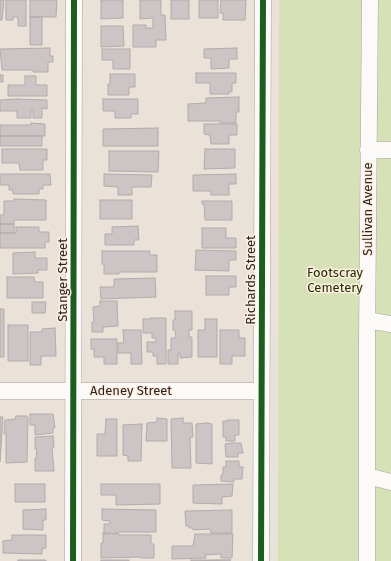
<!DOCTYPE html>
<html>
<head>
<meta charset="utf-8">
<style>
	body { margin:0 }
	canvas { display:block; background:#eae1d8 }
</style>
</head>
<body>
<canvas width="391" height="561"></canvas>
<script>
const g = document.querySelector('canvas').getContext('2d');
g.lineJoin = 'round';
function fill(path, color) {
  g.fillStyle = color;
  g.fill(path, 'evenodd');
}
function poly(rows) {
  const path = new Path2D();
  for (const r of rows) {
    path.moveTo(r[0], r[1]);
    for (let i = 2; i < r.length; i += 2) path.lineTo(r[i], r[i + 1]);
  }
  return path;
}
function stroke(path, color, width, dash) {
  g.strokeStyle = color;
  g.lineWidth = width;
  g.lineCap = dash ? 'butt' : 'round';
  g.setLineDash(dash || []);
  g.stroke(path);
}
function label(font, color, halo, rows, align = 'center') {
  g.font = font + ' "Fira Sans",sans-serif';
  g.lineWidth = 3;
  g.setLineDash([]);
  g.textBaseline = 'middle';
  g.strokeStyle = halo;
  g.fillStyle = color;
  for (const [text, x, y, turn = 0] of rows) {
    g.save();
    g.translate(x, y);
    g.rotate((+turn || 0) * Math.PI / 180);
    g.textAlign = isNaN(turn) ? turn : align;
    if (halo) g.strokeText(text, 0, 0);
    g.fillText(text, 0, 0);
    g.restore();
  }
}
fill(poly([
	[279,0,391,0,391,561,278,561]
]), '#d6e1b8');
const building = poly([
	[0,0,4,0,2,20,0,20,0,0],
	[6,0,26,0,26,26,18,26,18,17,13,17,13,20,6,20,6,0],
	[30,0,57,0,56,17,30,17,30,0],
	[101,0,123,0,123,18,101,19,101,0],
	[140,0,161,0,161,15,165,15,166,40,156,40,156,47,133,47,133,25,146,25,146,28,153,28,153,18,140,19,140,0],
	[171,0,189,0,189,19,171,19,171,0],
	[199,0,218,0,218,18,199,18,199,0],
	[221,0,246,0,245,20,223,20,223,13,220,13,221,0],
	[30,17,42,17,42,45,30,45,30,17],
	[101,26,123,26,124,46,101,47,101,26],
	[50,48,50,56,53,56,53,62,48,62,48,72,33,72,33,70,2,70,0,49,50,48],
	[237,48,237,59,229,59,229,68,211,69,211,58,204,58,204,49,237,48],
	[102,49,130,49,130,69,113,69,113,60,102,60,102,49],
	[196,73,236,73,236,83,232,83,232,92,229,91,229,94,210,94,210,83,196,83,196,73],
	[110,74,135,74,135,87,129,87,129,95,108,95,108,84,110,84,110,74],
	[0,75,3,75,3,82,0,82,0,75],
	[25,76,36,76,36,85,47,85,47,96,8,96,8,85,25,85,25,76],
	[239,97,239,112,236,112,236,123,220,123,220,121,188,121,188,104,206,103,206,98,239,97],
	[17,99,47,100,47,109,42,108,42,118,33,118,33,109,31,109,31,118,17,118,17,111,0,111,0,100,17,99],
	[103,99,138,99,138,114,131,114,131,118,115,118,115,111,103,111,103,99],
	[31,123,45,124,45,136,0,136,0,125,31,125,31,123],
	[204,124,237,124,237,135,229,135,229,144,211,144,210,135,204,134,204,124],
	[158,128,158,146,103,146,103,129,158,128],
	[0,136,42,136,42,146,0,146,0,136],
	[2,149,47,149,47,160,43,160,43,170,20,170,19,163,2,163,2,149],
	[205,149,235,149,235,168,204,169,205,149],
	[109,151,159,151,158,172,109,171,109,151],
	[0,174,50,174,51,185,43,185,43,189,39,189,39,194,13,194,13,190,9,190,9,185,0,185,0,174],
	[104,174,152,175,151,187,132,187,132,195,118,195,118,187,104,186,104,174],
	[236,174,236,184,229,184,229,195,211,195,211,191,193,191,193,175,236,174],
	[14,199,46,200,46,220,14,220,14,224,0,224,0,215,4,215,4,201,14,201,14,199],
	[100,200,132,200,132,219,100,219,100,200],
	[202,201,232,201,232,220,205,220,204,204,202,204,202,201],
	[0,224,14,224,14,233,0,233,0,224],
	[138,226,139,240,134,240,134,245,105,245,105,234,112,234,112,227,138,226],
	[16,227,39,227,39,232,49,232,49,242,45,242,45,248,0,248,0,233,16,233,16,227],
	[202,228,226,228,226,238,236,238,236,248,202,248,202,228],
	[196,250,236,251,236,260,229,260,229,271,195,270,196,250],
	[102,251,150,251,150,255,157,255,157,272,119,272,119,274,104,274,104,264,102,264,102,251],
	[35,252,35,258,47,258,47,270,38,270,38,273,13,274,13,253,35,252],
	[206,276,236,276,236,287,229,287,229,295,206,295,206,276],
	[7,277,34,277,35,282,43,282,43,298,7,298,7,277],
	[155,278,156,297,101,299,100,287,114,287,114,279,155,278],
	[100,301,117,301,118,326,103,327,103,332,92,332,92,322,94,322,93,307,100,306,100,301],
	[32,302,46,302,45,313,32,313,32,302],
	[0,309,4,309,4,357,0,357,0,309],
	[175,311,192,311,192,330,189,330,189,337,192,337,192,357,180,358,180,353,178,353,178,364,168,364,168,350,171,350,171,338,176,338,175,330,173,330,173,320,175,320,175,311],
	[151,318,166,318,166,364,157,364,157,356,153,356,153,352,147,352,147,342,156,342,156,338,152,338,152,333,143,333,143,319,151,319,151,318],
	[205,319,217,319,217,357,198,357,198,330,205,330,205,319],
	[8,325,28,325,28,361,8,361,8,325],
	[55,328,56,356,41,356,41,365,30,365,30,332,42,332,42,329,55,328],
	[123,330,141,330,142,364,131,364,131,353,118,353,118,343,124,343,123,330],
	[220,330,239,330,239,338,245,338,245,356,232,356,232,364,220,364,220,330],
	[91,339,117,339,117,364,104,364,104,357,94,357,94,349,91,349,91,339],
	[30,414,53,414,55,428,53,428,53,433,35,435,35,425,30,425,30,414],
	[16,416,27,416,28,418,27,462,6,463,6,433,4,434,5,420,15,419,16,416],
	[0,417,3,417,0,462,0,417],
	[157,418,167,419,167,441,146,441,147,423,157,422,157,418],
	[183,418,183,423,192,423,193,437,190,438,191,468,172,468,171,419,183,418],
	[106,419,117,419,117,456,97,456,97,434,105,434,106,419],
	[228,420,239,420,239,435,235,435,235,441,226,441,226,437,223,437,223,421,228,421,228,420],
	[207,423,212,424,212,464,196,463,196,424,207,423],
	[142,424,141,461,128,461,128,456,123,455,123,425,142,424],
	[53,436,54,447,52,448,54,471,35,471,35,458,36,459,37,449,35,449,35,437,53,436],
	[232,443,241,443,243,453,238,453,238,457,226,457,225,444,232,443],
	[226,461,239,461,239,467,243,467,242,479,234,479,234,482,221,481,221,475,223,475,223,467,226,467,226,461],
	[15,484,45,484,45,502,15,502,15,484],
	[101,484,160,484,160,504,116,505,116,495,101,495,101,484],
	[233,484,232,496,222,497,222,504,193,503,193,485,233,484],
	[46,509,46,520,43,520,43,530,23,529,23,510,46,509],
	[102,509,156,510,156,532,118,532,118,533,104,534,104,524,110,524,110,521,102,520,102,509],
	[232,510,232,533,211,533,210,529,193,530,193,528,189,528,189,526,186,526,185,511,232,510],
	[103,533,119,534,119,535,151,535,151,544,154,544,154,558,141,558,141,557,101,558,101,543,103,543,103,533],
	[195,534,233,534,232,558,221,558,221,554,219,554,205,555,206,558,172,559,172,546,193,546,195,534],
	[12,535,46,535,46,548,42,549,42,554,3,553,3,541,12,540,12,535],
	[18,560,46,560,46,561,18,561,18,560],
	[101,560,129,560,129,561,101,561,101,560],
	[191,560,231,560,191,561,191,560]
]);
fill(building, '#ccc5c5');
stroke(building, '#b1abaa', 1);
const minor = poly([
	[368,150,391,150],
	[367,320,391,324],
	[0,391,261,391],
	[367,476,391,482],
	[73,561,74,0],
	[261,561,263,0],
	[367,561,367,340,370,0]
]);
stroke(minor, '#aaa39c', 17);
stroke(minor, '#fcfaf9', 16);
stroke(poly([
	[73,561,74,0],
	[261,561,263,0]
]), '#1b5e20', 6);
label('13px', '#29231d', '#fdeee1', [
	["Sullivan Avenue",368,209,-90],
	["Stanger Street",63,280,-90],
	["Richards Street",251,280,-90],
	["Adeney Street",131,391]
]);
label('13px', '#203000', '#fdeee1', [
	["Footscray",335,273],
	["Cemetery",335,288]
]);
</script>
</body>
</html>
